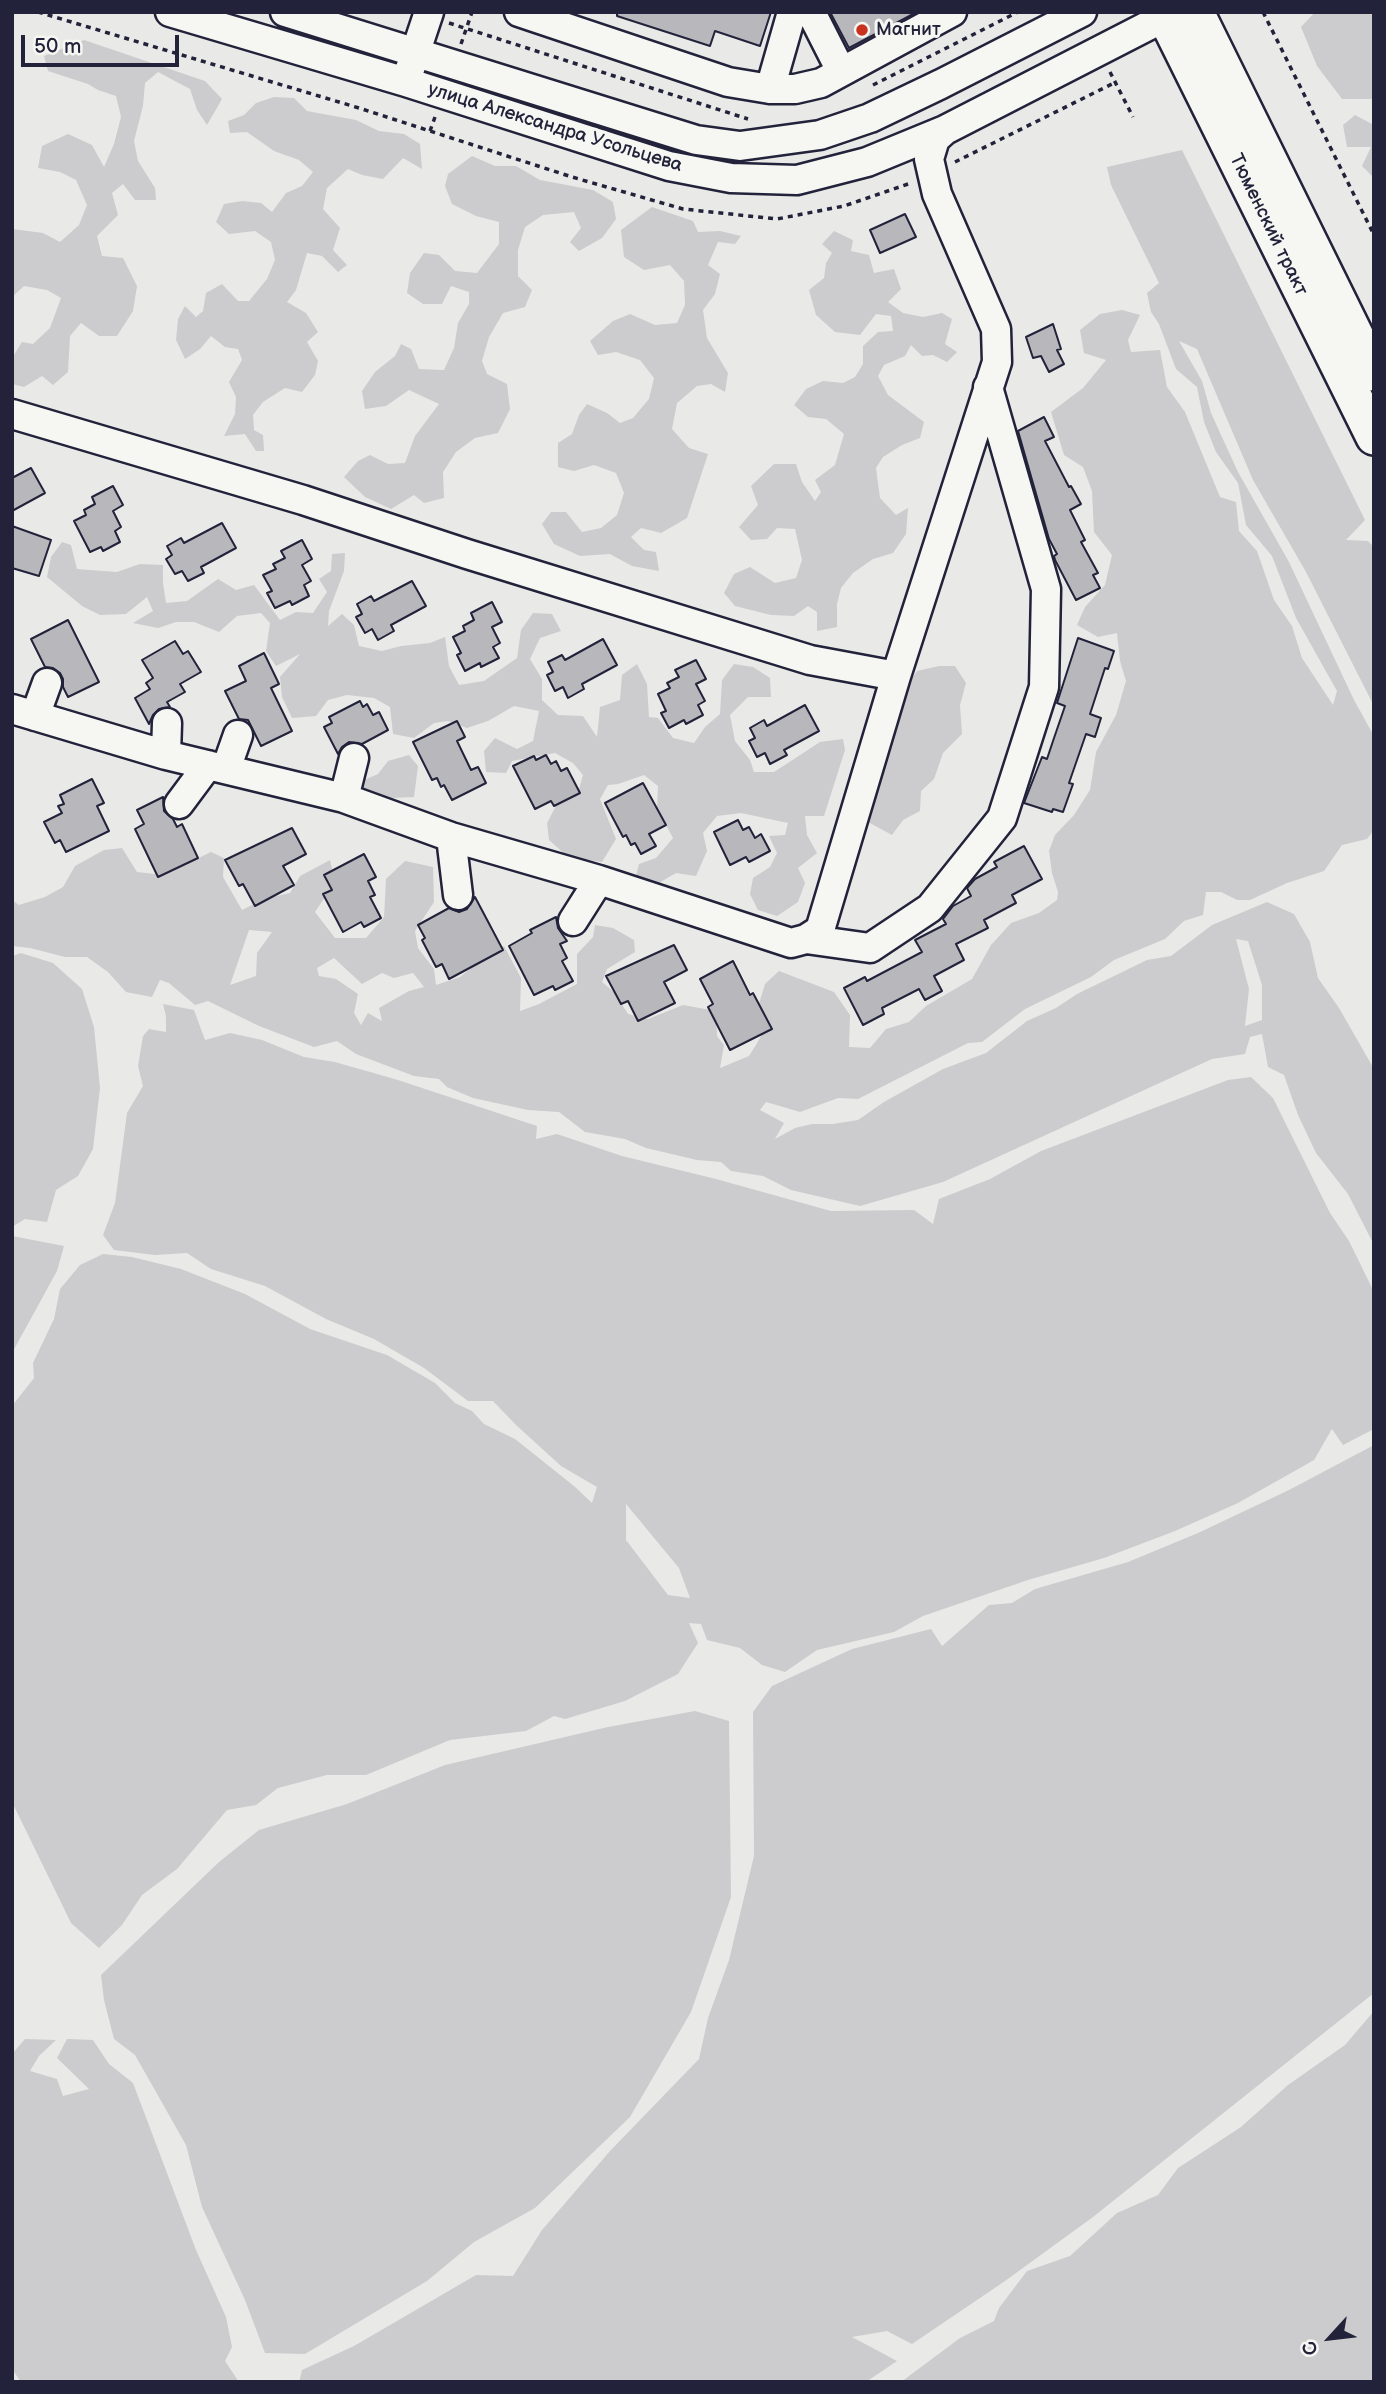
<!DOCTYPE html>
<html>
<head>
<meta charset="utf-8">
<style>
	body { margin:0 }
	#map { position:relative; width:1386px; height:2394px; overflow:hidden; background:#e9e9e7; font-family:"Balsamiq Sans",sans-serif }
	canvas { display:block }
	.frame { position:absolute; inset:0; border:14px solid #22223b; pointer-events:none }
	.north { position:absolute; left:1295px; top:2303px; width:70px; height:70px; -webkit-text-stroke:5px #f6f6f2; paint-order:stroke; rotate:243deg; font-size:19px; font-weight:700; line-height:28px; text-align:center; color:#22223b }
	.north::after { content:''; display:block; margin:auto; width:24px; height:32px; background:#22223b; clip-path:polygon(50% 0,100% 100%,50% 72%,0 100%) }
	.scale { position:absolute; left:21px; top:35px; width:158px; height:32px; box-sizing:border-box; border:4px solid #22223b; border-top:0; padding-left:9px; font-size:21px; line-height:24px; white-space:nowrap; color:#22223b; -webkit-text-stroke:5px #f6f6f2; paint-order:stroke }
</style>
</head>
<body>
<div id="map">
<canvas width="1386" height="2394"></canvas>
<div class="frame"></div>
<div class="north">С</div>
<div class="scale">50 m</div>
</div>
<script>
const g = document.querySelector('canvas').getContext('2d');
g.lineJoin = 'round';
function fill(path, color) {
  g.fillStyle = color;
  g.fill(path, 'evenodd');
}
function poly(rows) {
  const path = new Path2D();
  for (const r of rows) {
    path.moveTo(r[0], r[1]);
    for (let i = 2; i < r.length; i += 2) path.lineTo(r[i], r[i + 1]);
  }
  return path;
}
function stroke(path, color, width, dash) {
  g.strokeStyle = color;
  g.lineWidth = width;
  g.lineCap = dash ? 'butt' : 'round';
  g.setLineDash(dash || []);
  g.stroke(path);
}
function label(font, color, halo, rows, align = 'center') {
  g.font = font + ' "Balsamiq Sans",sans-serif';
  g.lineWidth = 6;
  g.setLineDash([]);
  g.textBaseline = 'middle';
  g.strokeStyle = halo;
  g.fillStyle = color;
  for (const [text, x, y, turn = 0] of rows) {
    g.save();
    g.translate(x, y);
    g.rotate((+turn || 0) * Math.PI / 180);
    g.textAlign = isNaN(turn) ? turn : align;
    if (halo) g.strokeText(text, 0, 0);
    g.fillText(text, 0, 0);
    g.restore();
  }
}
fill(poly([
	[1315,12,1374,12,1374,99,1342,99,1317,66,1301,27],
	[84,40,205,81,222,99,207,125,197,110,190,89,158,72,145,83,143,106,134,141,138,161,155,188,156,200,135,200,123,184,112,193,118,215,97,236,102,256,123,258,137,286,133,311,117,336,99,336,81,323,70,336,68,372,53,385,42,376,24,387,12,384,12,358,22,342,33,344,50,328,61,298,47,290,24,286,12,297,12,229,43,233,60,242,79,225,87,205,76,180,60,172,38,168,42,146,68,134,92,145,104,167,114,144,121,117,116,96,98,90,88,84,48,71,44,56],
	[274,97,294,98,307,111,356,120,379,131,404,134,420,144,422,169,403,158,383,179,362,175,348,169,327,188,323,209,340,228,333,250,347,265,338,272,322,256,307,253,296,290,287,302,306,313,318,332,307,342,318,361,315,375,302,392,285,388,263,402,253,415,254,430,263,435,264,451,256,451,245,434,224,436,235,414,236,397,229,382,242,360,238,349,225,347,211,336,200,349,185,359,176,340,178,319,185,306,196,317,203,311,206,293,222,284,238,301,249,301,267,279,275,260,271,242,255,231,229,234,216,222,224,204,242,201,261,203,272,212,286,193,302,186,313,172,299,160,274,151,247,132,230,133,228,121,244,115,256,103],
	[1355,115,1374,125,1374,178,1362,166,1371,147,1347,147,1343,125],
	[1182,150,1365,520,1346,540,1368,541,1374,547,1374,706,1306,572,1253,480,1197,349,1179,341,1202,381,1211,413,1238,472,1289,562,1354,700,1374,736,1374,830,1367,839,1342,845,1324,871,1287,883,1250,900,1237,900,1221,892,1206,892,1203,915,1184,921,1165,939,1114,960,1091,977,1025,1009,982,1042,968,1043,858,1099,838,1098,800,1112,766,1102,760,1110,784,1123,775,1139,795,1128,812,1124,833,1124,858,1120,884,1102,943,1069,986,1053,1027,1021,1056,1008,1077,994,1147,960,1171,956,1212,925,1267,902,1294,914,1310,942,1318,978,1339,1008,1374,1069,1374,1245,1348,1194,1316,1153,1298,1115,1284,1075,1268,1067,1262,1034,1250,1037,1245,1054,1212,1059,943,1182,860,1206,791,1190,763,1176,731,1171,721,1162,697,1160,646,1148,625,1139,585,1132,559,1112,528,1110,473,1098,447,1087,439,1079,414,1076,356,1054,337,1041,314,1047,259,1026,208,1001,195,1005,169,983,160,980,152,997,126,992,108,972,87,957,65,957,30,948,12,946,12,900,19,905,45,897,63,887,75,866,104,850,122,848,137,872,164,875,211,852,224,858,223,877,242,910,264,899,290,893,300,876,330,860,335,882,315,912,335,938,366,938,384,917,386,879,405,861,433,867,434,902,415,931,418,948,434,969,436,985,460,977,484,958,504,946,521,978,520,1011,539,1004,577,984,577,954,593,937,595,925,613,928,634,940,635,952,607,969,602,982,614,992,628,1014,648,1019,683,1005,716,1011,717,1036,724,1045,720,1068,749,1056,756,1045,769,1022,758,1007,765,984,779,971,834,992,850,1015,849,1047,870,1048,886,1029,909,1022,926,1006,972,979,991,945,1011,923,1039,913,1057,900,1058,892,1052,873,1049,851,1055,835,1074,815,1090,790,1096,752,1116,715,1126,681,1120,661,1117,633,1098,637,1077,625,1085,607,1105,585,1112,555,1094,532,1092,491,1083,467,1064,455,1051,412,1083,388,1106,360,1084,353,1080,330,1100,314,1122,310,1140,315,1128,340,1131,352,1160,350,1167,387,1185,412,1220,497,1236,502,1239,531,1257,551,1274,600,1292,626,1302,658,1333,705,1337,691,1296,618,1272,556,1246,525,1238,483,1216,452,1204,422,1197,387,1176,369,1159,324,1151,312,1147,293,1159,283,1111,185,1107,167],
	[249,930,272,932,257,953,256,976,230,985],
	[1236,939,1248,941,1262,985,1262,1020,1245,1026,1249,989],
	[334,958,362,984,382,973,394,978,413,973,424,987,409,991,379,1008,382,1021,368,1013,361,1025,354,1013,358,994,336,979,319,976,317,968],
	[472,156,495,166,516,166,540,180,593,190,613,202,616,219,602,238,579,251,570,242,581,228,574,212,543,215,525,227,518,250,518,276,532,290,525,307,503,313,489,337,482,361,487,374,507,384,510,409,498,433,475,438,456,452,443,472,444,498,424,503,414,495,391,509,365,497,344,477,358,461,370,455,388,464,405,463,415,436,439,404,409,390,386,406,365,409,362,391,375,372,395,356,401,344,411,349,419,369,444,370,454,348,458,323,469,304,469,292,451,286,442,304,423,304,407,293,410,273,424,253,439,255,455,271,477,273,499,244,499,222,476,216,452,204,445,186,448,174],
	[652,207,693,221,698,232,720,231,741,236,735,244,718,242,708,265,720,274,715,294,703,310,707,338,728,373,725,392,711,384,697,386,677,403,672,429,689,448,708,454,687,518,661,533,641,528,631,537,644,550,656,552,659,571,632,566,610,554,580,556,554,544,542,524,551,512,566,512,582,532,601,528,617,515,624,493,616,473,594,465,574,471,558,467,558,443,572,434,579,415,587,404,607,413,620,423,633,418,649,399,654,378,640,360,616,352,598,355,590,341,613,321,630,314,655,325,677,323,685,305,684,281,670,265,644,270,624,257,621,230],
	[834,231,853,240,851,251,869,255,874,273,894,269,901,289,888,302,903,313,923,317,942,313,952,319,945,344,957,352,947,362,933,355,922,356,911,345,905,356,884,365,878,376,888,395,924,422,920,438,902,445,883,457,876,468,880,498,896,515,908,508,906,534,893,553,873,559,853,573,841,588,837,604,837,627,817,631,817,612,808,606,794,616,771,615,735,606,724,593,734,574,750,567,775,583,796,578,802,560,795,529,777,528,767,539,751,540,739,527,758,505,751,486,774,464,796,464,802,482,815,501,821,492,815,480,835,465,844,434,826,419,808,417,794,405,806,389,823,381,843,383,855,377,863,364,863,346,878,332,893,331,891,316,876,314,860,335,835,332,816,315,809,290,824,278,826,263,832,253,822,244],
	[62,542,71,545,77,569,117,572,140,564,163,565,163,583,166,603,187,601,218,579,236,590,254,585,280,620,296,612,313,613,327,592,319,579,331,571,332,554,345,553,344,571,329,611,328,626,342,614,354,625,359,646,382,651,401,646,430,643,445,637,449,666,459,685,484,681,517,658,521,630,533,613,552,614,561,631,540,638,530,659,542,679,542,700,558,715,583,716,597,737,600,707,620,700,622,675,637,664,647,684,649,717,658,718,673,738,694,743,705,727,720,714,722,680,734,664,753,667,770,678,771,697,748,697,730,715,735,741,750,760,754,772,774,772,820,742,843,739,845,750,824,816,805,816,807,835,817,853,798,868,805,883,798,902,777,916,758,910,750,894,753,878,770,867,777,853,769,836,785,835,788,823,741,813,717,816,703,833,707,851,696,876,676,873,652,887,635,880,639,864,656,858,673,838,657,808,658,786,644,775,618,784,608,785,600,799,616,839,602,862,568,857,549,840,547,823,556,806,578,793,583,775,573,763,555,753,512,761,506,773,486,772,484,751,495,738,517,749,533,741,539,711,514,706,488,721,467,728,448,721,434,723,414,738,393,734,390,707,374,698,347,695,328,700,316,716,292,718,282,697,280,677,300,654,276,666,266,651,270,623,261,613,237,616,219,632,194,622,176,622,158,628,133,623,153,611,147,597,126,614,100,615,82,606,47,577,51,557],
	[939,666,955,666,966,683,960,705,962,734,943,753,934,779,921,791,920,811,903,820,892,835,868,822,869,797,904,691,917,671],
	[409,755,418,766,414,797,392,798,361,790,364,780,378,774,388,761],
	[21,953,53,963,82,989,94,1027,100,1088,93,1149,78,1176,56,1190,47,1222,25,1219,12,1227,12,956],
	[163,1004,194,1010,205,1040,230,1033,262,1040,304,1057,335,1062,398,1080,537,1126,536,1139,557,1134,622,1156,716,1179,831,1211,914,1210,933,1224,939,1199,990,1179,1041,1151,1228,1080,1251,1077,1273,1098,1330,1213,1349,1241,1374,1292,1374,1429,1343,1445,1332,1429,1314,1460,1238,1503,1175,1531,1104,1558,1028,1580,923,1616,894,1632,817,1650,785,1672,762,1665,740,1648,707,1640,701,1624,689,1623,698,1643,678,1674,625,1701,565,1719,554,1716,526,1731,450,1740,366,1775,327,1775,278,1788,256,1805,227,1810,177,1869,142,1895,122,1925,99,1948,71,1923,12,1802,12,1406,34,1378,33,1363,54,1319,60,1289,80,1265,103,1254,132,1257,181,1269,245,1294,310,1329,387,1355,435,1383,455,1403,472,1411,484,1424,515,1439,574,1486,592,1503,597,1487,561,1466,516,1425,493,1401,468,1401,424,1368,374,1339,326,1319,265,1286,211,1269,187,1253,155,1255,114,1250,103,1235,115,1203,127,1113,143,1086,138,1066,143,1036,149,1029,166,1032,166,1016],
	[626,1504,679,1568,690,1598,668,1595,626,1540],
	[12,1236,64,1246,57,1271,12,1353],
	[1374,1445,1374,1993,1093,2217,1005,2281,912,2344,887,2331,852,2337,897,2361,866,2382,299,2382,302,2370,354,2346,476,2275,513,2276,542,2230,610,2151,699,2059,708,2018,729,1960,754,1856,753,1712,772,1686,852,1649,931,1629,942,1646,989,1605,1012,1603,1035,1589,1128,1562,1198,1533,1289,1490],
	[695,1711,729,1721,731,1897,691,2012,630,2117,535,2208,474,2242,427,2281,305,2354,265,2353,245,2300,202,2207,186,2145,135,2055,114,2039,104,2000,101,1975,219,1862,259,1830,347,1804,445,1765,608,1727],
	[1374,2011,1374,2382,901,2382,960,2338,994,2321,999,2308,1027,2271,1070,2256,1117,2213,1158,2195,1178,2168,1241,2127,1288,2085,1345,2045],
	[25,2039,56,2040,39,2056,30,2071,57,2079,63,2096,89,2089,57,2058,67,2039,93,2040,109,2064,133,2083,196,2250,226,2317,232,2347,225,2361,239,2382,21,2382,12,2369,12,2054]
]), '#ccccce');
const building = poly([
	[617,12,771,12,760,46,715,31,710,46,617,16,617,12],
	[830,12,917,12,849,48,830,12],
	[905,214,916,237,880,253,870,230,905,214],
	[1053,324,1061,349,1057,350,1064,364,1049,372,1041,356,1033,358,1026,337,1053,324],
	[1044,417,1054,437,1045,441,1069,487,1071,486,1081,504,1070,510,1085,540,1081,542,1098,573,1093,575,1100,588,1076,600,1055,560,1054,556,1057,554,1049,539,1018,431,1044,417],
	[31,468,45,493,12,511,12,478,31,468],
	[113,486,123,505,113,511,121,527,115,531,120,542,103,551,101,547,90,552,74,521,86,515,84,510,95,504,92,497,113,486],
	[222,523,236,548,201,567,204,573,188,581,182,571,175,574,166,559,172,555,167,546,181,538,184,543,222,523],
	[12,526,51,540,39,576,12,568,12,526],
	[302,540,312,559,302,565,311,581,304,585,309,596,292,605,290,601,275,608,267,593,272,591,263,575,276,569,273,564,285,558,281,551,302,540],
	[412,581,426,606,391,625,394,631,378,640,372,629,365,633,356,617,362,614,357,604,371,596,374,601,412,581],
	[492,602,502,622,492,627,500,643,493,647,499,658,481,667,480,663,465,671,457,655,461,653,453,637,465,631,463,626,474,620,471,613,492,602],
	[68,620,99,682,68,697,63,687,63,679,60,673,53,668,45,667,31,639,68,620],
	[1078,638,1114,651,1108,669,1105,668,1090,714,1101,718,1095,737,1086,734,1069,783,1073,784,1063,812,1053,809,1052,812,1024,803,1042,757,1047,759,1053,741,1065,706,1057,703,1078,638],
	[603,639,617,665,582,684,584,689,568,698,563,687,555,691,547,675,553,672,548,662,562,655,565,660,603,639],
	[175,641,183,654,188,651,201,672,180,684,185,692,167,702,170,707,159,709,153,715,149,724,135,698,150,689,146,683,153,678,142,660,175,641],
	[264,653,279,684,271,688,292,731,261,746,248,720,239,719,225,691,246,681,239,666,264,653],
	[696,660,706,679,696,684,705,701,698,705,703,715,686,724,684,720,669,728,661,713,666,711,658,694,670,688,667,683,679,677,675,670,696,660],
	[360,701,363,707,367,704,373,715,379,712,388,730,362,744,349,742,342,747,338,754,324,727,332,723,329,717,360,701],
	[805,705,819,731,784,750,787,755,770,764,765,753,757,757,749,741,755,738,750,728,764,720,767,726,805,705],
	[457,721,465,737,457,741,471,770,478,767,486,783,452,800,444,785,441,787,437,778,432,780,413,742,457,721],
	[546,755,551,764,556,761,561,771,567,768,580,793,554,806,551,801,535,809,513,766,534,756,536,760,546,755],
	[92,779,104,803,97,806,109,831,66,852,60,840,55,843,44,822,62,813,58,806,64,804,60,795,92,779],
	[643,783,666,825,649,834,656,846,641,854,635,843,631,845,626,835,623,837,605,803,643,783],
	[163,797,164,811,173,819,177,827,182,824,198,858,158,877,135,829,144,824,137,810,163,797],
	[738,820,743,830,749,827,755,838,761,834,770,851,749,862,746,857,730,865,714,832,738,820],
	[292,828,306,854,283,866,294,885,255,906,243,884,239,886,225,860,292,828],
	[1024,846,1042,879,1012,895,1016,903,984,920,988,928,956,944,964,960,934,976,942,991,925,1000,919,989,882,1008,884,1014,863,1025,844,988,865,977,867,981,922,952,915,940,946,924,943,919,953,906,971,896,967,888,975,879,997,867,994,862,1024,846],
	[364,854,376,877,368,881,375,895,370,897,381,918,364,927,361,922,343,932,323,894,332,890,324,875,364,854],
	[475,897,503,950,449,979,442,964,436,967,422,940,425,938,418,925,449,908,459,912,467,909,475,897],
	[556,917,558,928,567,941,560,944,567,958,562,961,573,981,555,990,553,986,534,995,509,946,532,933,530,930,556,917],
	[674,945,687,970,664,982,675,1003,638,1021,628,1001,621,1004,606,976,674,945],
	[733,961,750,995,753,993,772,1029,730,1050,708,1007,713,1004,700,979,733,961]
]);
fill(building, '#b8b8bc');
stroke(building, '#22223b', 2);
const minor = poly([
	[170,12,406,82,669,166,731,178,797,180,867,162,945,130,1165,17],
	[285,12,696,140,740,146,820,135,870,118,941,84,1082,12],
	[519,12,728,82,770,89,795,89,821,83,952,12],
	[811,12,841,71],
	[410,69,429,12],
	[770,89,792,12],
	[12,414,303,500,467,554,810,660,896,676],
	[12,709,166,755,344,798,451,837,599,880,791,943,806,939,820,930,896,676,997,362,996,329,937,194,929,159,935,139,945,130],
	[35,716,47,683],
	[166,755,167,723],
	[226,769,238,735],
	[344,798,354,758],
	[179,804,208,765],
	[451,837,458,895],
	[573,921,599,880],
	[806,939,870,948,930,908,1002,818,1044,687,1046,589,988,387]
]);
const major = poly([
	[1163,12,1374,437],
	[1196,12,1374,373]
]);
stroke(minor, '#22223b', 33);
stroke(major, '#22223b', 40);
stroke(poly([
	[38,12,359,108,572,177,683,209,777,219,844,206,911,183],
	[1263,12,1374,235],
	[449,23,748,119],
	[461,44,472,12],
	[1110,72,1133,117],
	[873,85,1018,12],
	[430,131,435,117],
	[955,162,1116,82]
]), '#22223b', 3.5, [5, 5]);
stroke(minor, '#f6f6f2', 28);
stroke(major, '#f6f6f2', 35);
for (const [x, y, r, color] of [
	[862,30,7,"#c8321e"]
]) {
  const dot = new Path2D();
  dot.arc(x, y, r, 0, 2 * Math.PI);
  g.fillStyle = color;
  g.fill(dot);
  stroke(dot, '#f6f6f2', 2.5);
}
label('19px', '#22223b', '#f6f6f2', [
	["Магнит",876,30]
], 'left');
label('19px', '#22223b', '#f6f6f2', [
	["улица Александра Усольцева",555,128,17],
	["Тюменский тракт",1268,225,64]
]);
</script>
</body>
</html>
